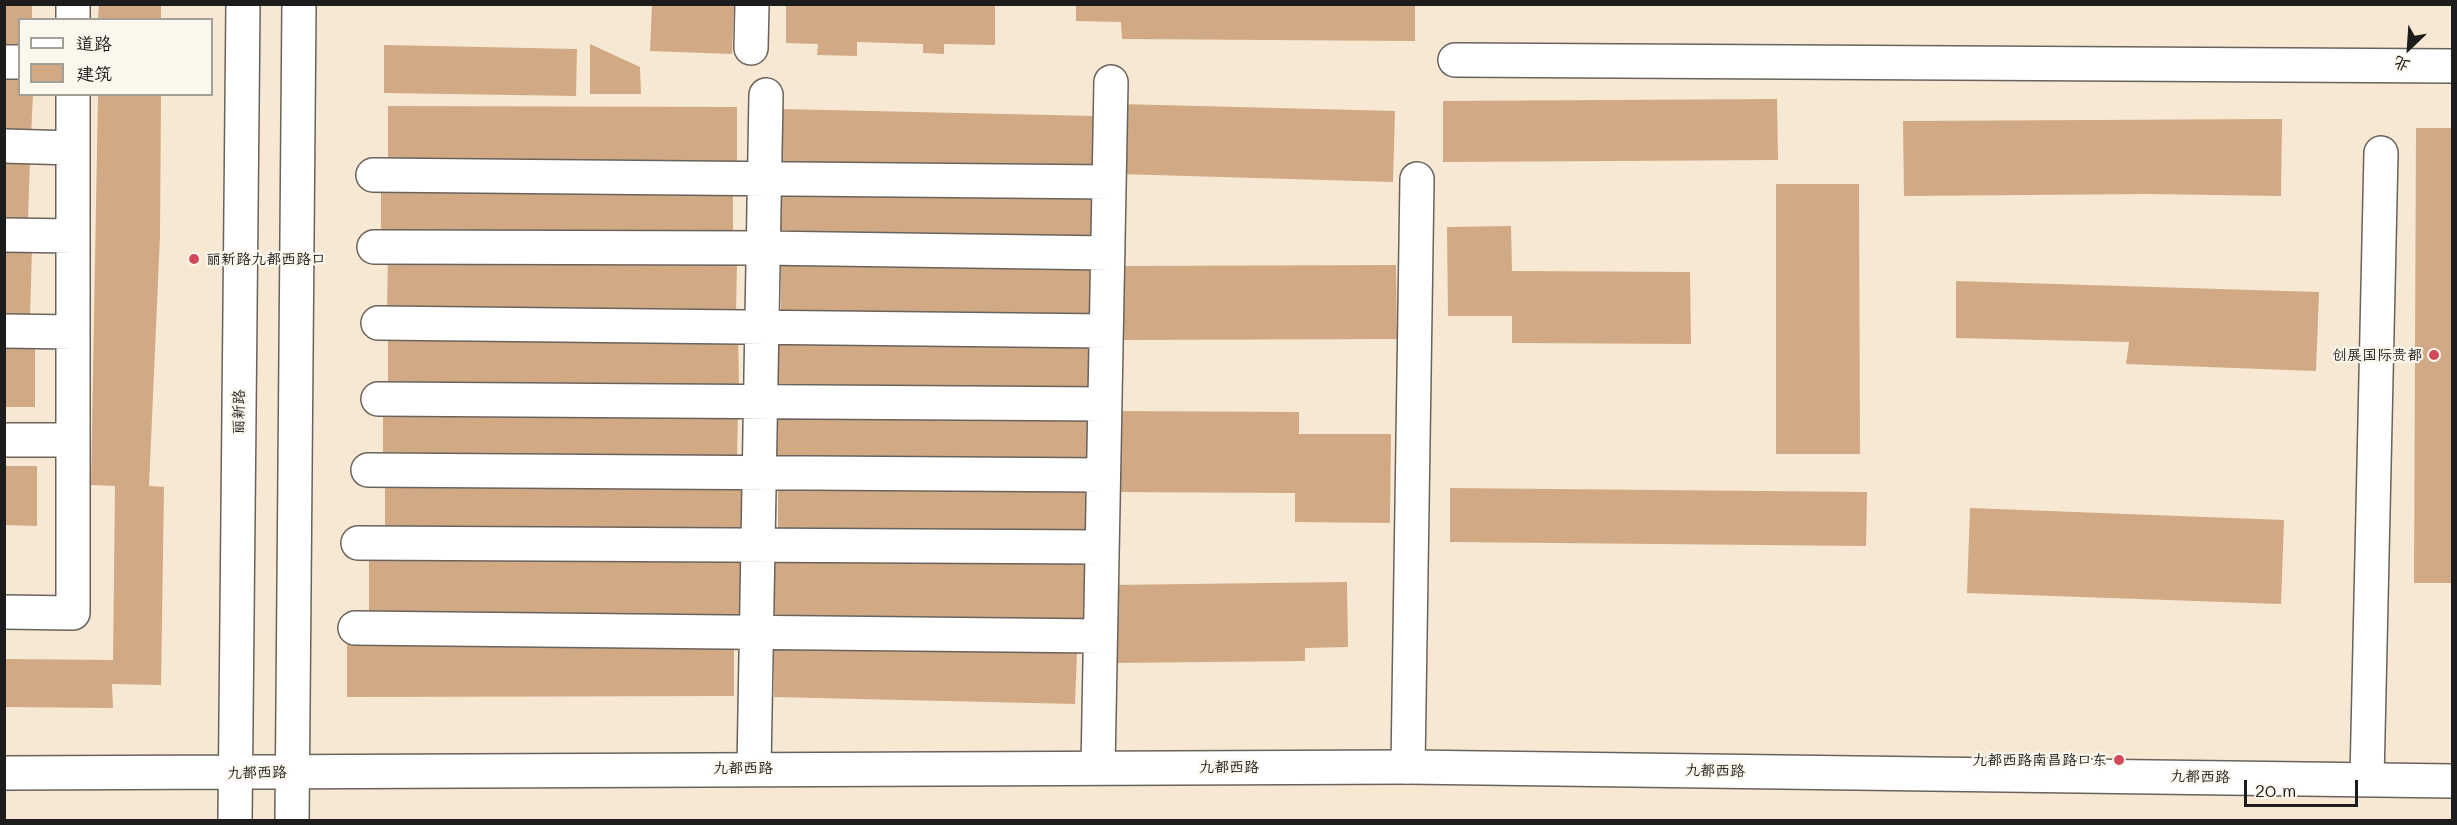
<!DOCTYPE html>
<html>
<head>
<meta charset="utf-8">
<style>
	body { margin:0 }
	#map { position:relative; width:2457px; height:825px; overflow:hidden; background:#f7e8d3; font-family:Mali,"LXGW WenKai TC",sans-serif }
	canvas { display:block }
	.frame { position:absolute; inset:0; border:6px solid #1c1c1c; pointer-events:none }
	.legend { position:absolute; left:18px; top:18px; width:195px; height:78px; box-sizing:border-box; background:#fbf7ec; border:2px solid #a29f99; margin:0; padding:8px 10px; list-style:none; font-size:18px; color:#1c1c1c }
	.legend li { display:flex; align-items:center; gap:12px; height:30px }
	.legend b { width:30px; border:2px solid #a29f99 }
	.north { position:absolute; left:2379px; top:18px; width:60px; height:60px; -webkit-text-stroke:4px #fbf7ec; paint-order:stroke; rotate:205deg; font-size:16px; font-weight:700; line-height:24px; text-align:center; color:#1c1c1c }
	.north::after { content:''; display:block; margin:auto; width:21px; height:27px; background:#1c1c1c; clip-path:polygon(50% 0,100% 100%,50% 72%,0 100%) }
	.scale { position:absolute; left:2244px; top:780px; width:114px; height:27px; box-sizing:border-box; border:3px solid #1c1c1c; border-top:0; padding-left:8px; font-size:18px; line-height:21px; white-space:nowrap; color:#1c1c1c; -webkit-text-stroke:4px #fbf7ec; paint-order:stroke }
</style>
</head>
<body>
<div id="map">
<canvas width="2457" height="825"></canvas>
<div class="frame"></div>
<ul class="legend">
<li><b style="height:8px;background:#fff"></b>道路</li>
<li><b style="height:16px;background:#d2a985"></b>建筑</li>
</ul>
<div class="north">北</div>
<div class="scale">20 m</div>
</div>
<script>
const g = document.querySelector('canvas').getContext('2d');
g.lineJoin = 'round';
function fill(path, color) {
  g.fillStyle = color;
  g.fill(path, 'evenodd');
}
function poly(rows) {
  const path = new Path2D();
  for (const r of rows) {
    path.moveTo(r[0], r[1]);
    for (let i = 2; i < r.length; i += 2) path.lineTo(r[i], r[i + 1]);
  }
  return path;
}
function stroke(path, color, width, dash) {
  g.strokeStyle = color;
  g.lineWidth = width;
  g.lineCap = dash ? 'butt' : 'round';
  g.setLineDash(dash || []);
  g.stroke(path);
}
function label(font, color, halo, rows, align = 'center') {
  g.font = font + ' Mali,"LXGW WenKai TC",sans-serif';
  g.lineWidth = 4.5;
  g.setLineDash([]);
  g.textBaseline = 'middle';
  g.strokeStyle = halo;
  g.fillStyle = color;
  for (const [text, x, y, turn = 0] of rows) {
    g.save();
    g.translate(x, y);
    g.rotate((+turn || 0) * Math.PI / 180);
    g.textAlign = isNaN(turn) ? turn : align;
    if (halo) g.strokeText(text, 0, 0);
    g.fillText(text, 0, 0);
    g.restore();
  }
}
fill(poly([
	[4,4,32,4,32,20,20,20,20,45,4,45],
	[99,4,161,4,161,20,98,20],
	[652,4,734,4,732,54,650,51],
	[786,4,995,4,995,45,944,44,944,54,923,53,923,44,857,42,857,56,817,55,818,44,786,43],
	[1076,4,1415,4,1415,41,1122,39,1121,22,1076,21],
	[590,44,640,67,641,94,590,94],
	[384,45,577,49,576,96,384,93],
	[4,73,20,74,20,94,33,94,31,136,4,135],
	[98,94,161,94,160,236,149,486,164,487,161,685,112,684,113,708,4,707,4,659,113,660,115,486,91,485],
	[1777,99,1778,160,1443,162,1443,101],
	[1120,104,1395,111,1393,182,1119,174],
	[388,106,737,107,737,168,388,168],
	[780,109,1096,116,1095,172,779,165],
	[2282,119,2281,196,2149,194,1904,196,1903,121],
	[2416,128,2452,128,2452,583,2414,583],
	[4,155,30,156,28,221,4,220],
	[776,181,1093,189,1092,247,775,238],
	[1776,184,1859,184,1860,454,1776,454],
	[381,185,733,187,733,245,381,242],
	[1511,226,1512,271,1690,272,1691,344,1512,343,1512,316,1448,316,1447,227],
	[4,247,32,248,30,317,4,316],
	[388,255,737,261,736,317,387,311],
	[781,255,1091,257,1091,321,781,319],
	[1396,265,1397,339,1119,340,1119,266],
	[1956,281,2319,292,2316,371,2126,364,2129,342,1956,338],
	[388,327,738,328,739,390,388,388],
	[778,332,1090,341,1088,397,777,388],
	[4,337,35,337,35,407,4,407],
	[383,404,738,405,737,465,383,463],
	[776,407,1088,413,1088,467,775,461],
	[1112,411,1299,412,1299,434,1391,434,1390,523,1295,522,1295,493,1112,492],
	[4,466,37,466,37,526,4,525],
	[385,475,747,481,747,539,385,533],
	[778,478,1086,482,1085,537,778,534],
	[1450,488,1867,492,1866,546,1450,542],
	[1970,508,2284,520,2281,604,1967,593],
	[369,551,741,554,741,618,369,614],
	[775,555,1086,559,1085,621,774,617],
	[1347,582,1348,647,1305,648,1305,661,1112,663,1110,585],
	[347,639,734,639,734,696,347,697],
	[774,645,1077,652,1075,704,774,697]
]), '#d2a985');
const minor = poly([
	[73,4,73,20],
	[751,48,752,4],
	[1455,60,2452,66],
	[4,62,20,62],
	[4,146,73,148],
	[373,175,1109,182],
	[4,235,73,236],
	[374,247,763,248,1108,253],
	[378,323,1106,331],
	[4,331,73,332],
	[378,399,1105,404],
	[4,440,73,440],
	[368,470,1103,475],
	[358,543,1102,547],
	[4,612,73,613,73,94],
	[355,628,1100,636],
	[1098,767,1111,82],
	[1408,767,1417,179],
	[754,768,766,95],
	[2367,779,2381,153]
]);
const major = poly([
	[4,773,1408,767,2452,781],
	[235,820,243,4],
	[292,820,299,4]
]);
stroke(minor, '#69635c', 36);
stroke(major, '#69635c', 36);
stroke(minor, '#fff', 33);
stroke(major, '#fff', 33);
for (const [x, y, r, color] of [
	[194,259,6,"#d1495b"],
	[2434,355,6,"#d1495b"],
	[2119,760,6,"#d1495b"]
]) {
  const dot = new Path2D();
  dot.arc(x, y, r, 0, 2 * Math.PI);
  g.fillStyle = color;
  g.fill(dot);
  stroke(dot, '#fbf7ec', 2);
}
label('15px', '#1c1c1c', '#fbf7ec', [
	["丽新路九都西路口",206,259,"left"],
	["创展国际贵都",2422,355],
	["九都西路南昌路口东",2107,760]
], 'right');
label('15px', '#1c1c1c', '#fbf7ec', [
	["丽新路",239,412,-89],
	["九都西路",1229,767],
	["九都西路",743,768],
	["九都西路",1715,771,1],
	["九都西路",257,773,-1],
	["九都西路",2200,777,1]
]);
</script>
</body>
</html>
